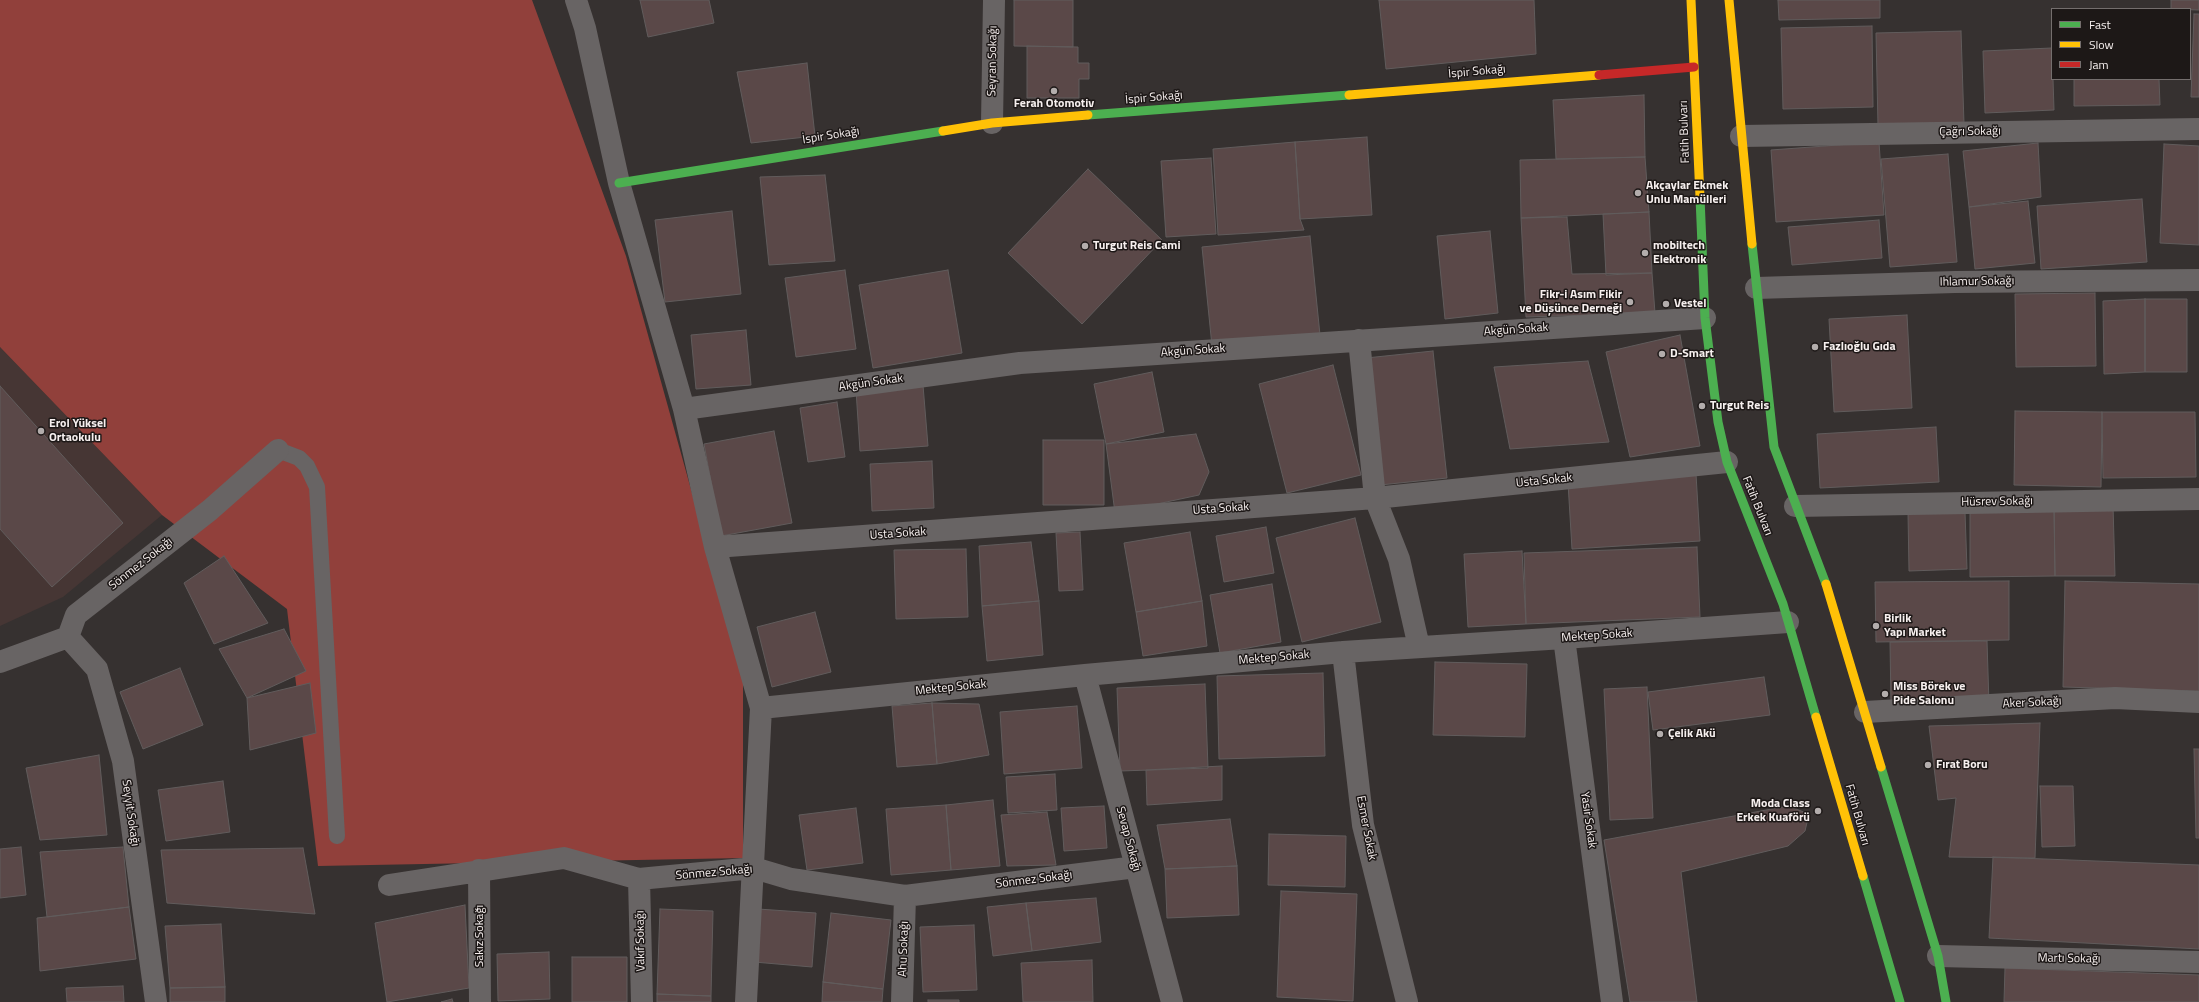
<!DOCTYPE html>
<html>
<head>
<meta charset="utf-8">
<style>
	body { margin:0 }
	#map { position:relative; width:2199px; height:1002px; overflow:hidden; background:#363130; font-family:"Titillium Web",sans-serif }
	canvas { display:block }
	.legend { position:absolute; left:2051px; top:8px; width:140px; height:72px; box-sizing:border-box; background:#1d1817; border:1px solid #746e6d; margin:0; padding:5px 7px; list-style:none; font-size:12px; color:#f7f0ef }
	.legend li { display:flex; align-items:center; gap:8px; height:20px }
	.legend b { width:20px; border:1px solid #746e6d }
</style>
</head>
<body>
<div id="map">
<canvas width="2199" height="1002"></canvas>
<ul class="legend">
<li><b style="height:5px;background:#4caf50"></b>Fast</li>
<li><b style="height:5px;background:#ffc107"></b>Slow</li>
<li><b style="height:5px;background:#c62828"></b>Jam</li>
</ul>
</div>
<script>
const g = document.querySelector('canvas').getContext('2d');
g.lineJoin = 'round';
function fill(path, color) {
  g.fillStyle = color;
  g.fill(path, 'evenodd');
}
function poly(rows) {
  const path = new Path2D();
  for (const r of rows) {
    path.moveTo(r[0], r[1]);
    for (let i = 2; i < r.length; i += 2) path.lineTo(r[i], r[i + 1]);
  }
  return path;
}
function stroke(path, color, width, dash) {
  g.strokeStyle = color;
  g.lineWidth = width;
  g.lineCap = dash ? 'butt' : 'round';
  g.setLineDash(dash || []);
  g.stroke(path);
}
function label(font, color, halo, rows, align = 'center') {
  g.font = font + ' "Titillium Web",sans-serif';
  g.lineWidth = 3;
  g.setLineDash([]);
  g.textBaseline = 'middle';
  g.strokeStyle = halo;
  g.fillStyle = color;
  for (const [text, x, y, turn = 0] of rows) {
    g.save();
    g.translate(x, y);
    g.rotate((+turn || 0) * Math.PI / 180);
    g.textAlign = isNaN(turn) ? turn : align;
    if (halo) g.strokeText(text, 0, 0);
    g.fillText(text, 0, 0);
    g.restore();
  }
}
fill(poly([
	[0,347,162,515,63,597,0,626]
]), '#463634');
fill(poly([
	[0,0,532,0,626,256,743,676,743,858,318,866,287,609,162,515,0,347]
]), '#91403b');
const building = poly([
	[640,0,709,0,714,23,648,37,640,0],
	[1014,0,1073,0,1073,47,1014,46,1014,0],
	[1379,0,1534,0,1536,54,1386,69,1379,0],
	[1778,0,1880,0,1880,18,1779,20,1778,0],
	[2171,0,2199,0,2199,10,2171,9,2171,0],
	[2194,14,2199,14,2199,97,2191,97,2194,14],
	[1872,26,1873,107,1783,109,1781,28,1872,26],
	[1961,31,1964,124,1878,126,1876,33,1961,31],
	[1027,46,1078,47,1078,63,1089,63,1089,79,1079,79,1079,98,1027,98,1027,46],
	[2052,48,2054,110,1985,113,1983,51,2052,48],
	[807,63,815,136,751,143,737,72,807,63],
	[2074,79,2159,79,2160,105,2074,106,2074,79],
	[1644,95,1645,157,1556,159,1553,100,1644,95],
	[1367,137,1372,215,1300,219,1295,142,1367,137],
	[1295,142,1300,219,1304,230,1218,235,1213,149,1295,142],
	[1879,142,1884,215,1776,222,1771,150,1879,142],
	[2038,143,2041,197,1969,207,1963,151,2038,143],
	[2164,144,2199,146,2199,245,2160,243,2164,144],
	[1948,154,1957,262,1890,267,1881,159,1948,154],
	[1645,157,1649,212,1521,218,1520,160,1645,157],
	[1211,158,1216,234,1166,237,1161,161,1211,158],
	[1088,169,1162,240,1082,324,1008,253,1088,169],
	[825,175,835,261,769,265,760,177,825,175],
	[2142,199,2147,262,2041,269,2037,206,2142,199],
	[2028,201,2035,263,1975,269,1969,207,2028,201],
	[732,211,741,294,665,302,655,220,732,211],
	[1649,212,1652,273,1606,275,1603,214,1649,212],
	[1567,217,1572,274,1652,273,1655,313,1526,317,1521,218,1567,217],
	[1879,220,1882,258,1792,265,1788,227,1879,220],
	[1490,231,1498,313,1445,319,1437,236,1490,231],
	[1310,236,1320,335,1212,346,1202,247,1310,236],
	[845,270,856,349,796,357,785,278,845,270],
	[948,270,962,353,873,368,859,285,948,270],
	[2095,293,2096,366,2016,367,2015,294,2095,293],
	[2145,299,2187,299,2187,372,2145,372,2145,299],
	[2145,299,2145,372,2104,374,2103,301,2145,299],
	[1907,315,1912,408,1834,412,1829,319,1907,315],
	[746,330,751,385,696,389,691,335,746,330],
	[1680,335,1700,446,1630,457,1606,352,1680,335],
	[1433,351,1447,478,1380,485,1366,358,1433,351],
	[1588,361,1609,442,1510,449,1494,367,1588,361],
	[1333,365,1361,475,1287,493,1259,384,1333,365],
	[1152,372,1164,432,1106,444,1094,384,1152,372],
	[923,385,928,446,860,451,856,390,923,385],
	[0,386,123,523,52,587,0,529,0,386],
	[837,402,845,457,808,462,800,408,837,402],
	[2015,411,2102,412,2101,487,2014,485,2015,411],
	[2102,412,2195,412,2196,477,2103,478,2102,412],
	[1936,427,1939,482,1820,488,1817,434,1936,427],
	[774,431,792,523,721,536,704,444,774,431],
	[1196,434,1209,472,1199,495,1115,513,1106,444,1196,434],
	[1043,440,1104,440,1104,505,1043,505,1043,440],
	[932,461,934,508,872,511,870,464,932,461],
	[1696,474,1700,541,1572,549,1568,483,1696,474],
	[2113,505,2115,576,2055,576,2054,506,2113,505],
	[1970,506,2054,506,2055,576,1970,577,1970,506],
	[1965,512,1967,569,1909,571,1908,513,1965,512],
	[1355,518,1381,622,1302,642,1276,538,1355,518],
	[1266,527,1274,573,1224,582,1216,536,1266,527],
	[1080,532,1083,590,1059,591,1056,533,1080,532],
	[1190,532,1202,601,1136,612,1124,543,1190,532],
	[1031,542,1039,601,982,606,979,546,1031,542],
	[1697,547,1700,617,1526,624,1524,553,1697,547],
	[966,549,968,617,896,619,894,550,966,549],
	[1522,551,1526,624,1468,627,1464,554,1522,551],
	[224,556,268,623,214,644,184,583,224,556],
	[2009,581,2009,640,1876,642,1875,582,2009,581],
	[2065,581,2199,584,2199,691,2063,687,2065,581],
	[1272,584,1281,642,1220,653,1210,595,1272,584],
	[1039,601,1043,655,987,661,982,606,1039,601],
	[1202,601,1207,646,1143,656,1136,612,1202,601],
	[815,612,831,672,772,687,757,627,815,612],
	[284,629,306,671,247,698,219,649,284,629],
	[1987,641,1989,704,1891,705,1890,642,1987,641],
	[1435,662,1527,664,1525,737,1433,735,1435,662],
	[180,668,203,725,143,749,120,692,180,668],
	[1323,673,1325,756,1219,759,1217,676,1323,673],
	[1764,677,1770,715,1653,730,1648,692,1764,677],
	[310,683,316,733,250,750,247,698,310,683],
	[1205,684,1208,768,1120,771,1117,688,1205,684],
	[1647,687,1653,818,1610,820,1604,689,1647,687],
	[932,703,937,764,897,767,892,706,932,703],
	[932,703,979,704,989,755,937,764,932,703],
	[1077,706,1082,768,1004,774,1000,712,1077,706],
	[2040,723,2035,858,1949,857,1956,798,1938,800,1929,726,2040,723],
	[2194,749,2199,749,2199,838,2196,838,2194,749],
	[99,755,107,835,40,840,26,768,99,755],
	[1222,766,1222,800,1147,805,1146,770,1222,766],
	[1055,774,1057,810,1008,813,1006,777,1055,774],
	[223,781,230,832,166,841,158,790,223,781],
	[2040,786,2073,786,2075,846,2042,847,2040,786],
	[993,800,1000,866,951,870,946,805,993,800],
	[946,805,951,870,891,875,886,809,946,805],
	[1104,806,1107,848,1064,851,1061,808,1104,806],
	[1788,806,1809,814,1805,831,1788,846,1681,872,1697,1002,1630,1002,1604,840,1788,806],
	[856,808,863,863,807,870,799,815,856,808],
	[1047,812,1056,865,1007,866,1001,815,1047,812],
	[1230,819,1237,866,1165,869,1157,825,1230,819],
	[1269,834,1346,836,1345,887,1268,885,1269,834],
	[21,847,26,895,0,898,0,849,21,847],
	[123,847,129,907,47,917,40,852,123,847],
	[303,848,315,914,167,903,161,850,303,848],
	[1993,857,2199,865,2199,949,1989,938,1993,857],
	[1237,866,1239,915,1167,918,1165,869,1237,866],
	[1281,891,1357,894,1353,1001,1277,997,1281,891],
	[1096,898,1101,942,1032,951,1026,903,1096,898],
	[1026,903,1032,951,993,956,987,907,1026,903],
	[465,905,469,988,387,1002,375,923,465,905],
	[129,907,136,959,40,971,37,918,129,907],
	[660,909,713,911,711,996,657,994,660,909],
	[758,909,816,913,812,967,754,962,758,909],
	[831,913,891,920,883,989,823,982,831,913],
	[221,924,225,987,170,988,165,926,221,924],
	[974,925,977,990,923,992,920,927,974,925],
	[549,952,550,999,498,1001,497,954,549,952],
	[572,957,627,957,627,1002,572,1002,572,957],
	[1092,960,1093,1002,1023,1002,1021,963,1092,960],
	[2005,968,2199,975,2199,1002,2004,1002,2005,968],
	[823,982,883,989,882,1002,822,1002,823,982],
	[123,986,124,1002,67,1002,66,988,123,986],
	[225,987,225,1002,170,1002,170,988,225,987],
	[657,994,711,996,711,1002,657,1002,657,994],
	[452,999,453,1002,441,1002,452,999],
	[928,1000,959,1000,959,1002,928,1002,928,1000]
]);
fill(building, '#5a4848');
stroke(building, '#615c5c', 1);
stroke(poly([
	[278,450,299,458,307,466,317,487,337,836]
]), '#686464', 16);
stroke(poly([
	[576,0,585,28,619,183,684,409,715,547,761,708,746,1002],
	[992,123,994,0],
	[1741,136,2199,129],
	[1756,288,1955,282,2199,280],
	[1359,340,1375,498,1399,559,1419,647],
	[684,409,1020,363,1705,318],
	[1795,506,2199,499],
	[715,547,1375,498,1727,462],
	[68,637,97,669,123,761,156,1002],
	[1564,638,1612,1002],
	[1343,652,1363,825,1407,1002],
	[0,662,68,637,76,615,210,510,278,450],
	[1085,675,1172,1002],
	[761,708,1085,675,1343,652,1564,638,1788,622],
	[1865,712,2115,698,2199,702],
	[479,870,480,1002],
	[639,879,642,1002],
	[389,885,564,858,639,879,754,868,791,879,905,896,1136,867],
	[1938,956,2199,962],
	[902,1002,905,896]
]), '#686464', 22);
stroke(poly([
	[1088,115,1349,95],
	[619,183,943,131],
	[1700,197,1705,318,1718,422,1727,462,1783,604,1816,717],
	[1752,244,1774,447,1826,584],
	[1881,767,1938,956,1946,1002],
	[1863,876,1900,1002]
]), '#4caf50', 9);
stroke(poly([
	[1691,0,1700,197],
	[1729,0,1752,244],
	[1349,95,1599,75],
	[943,131,992,123,1088,115],
	[1826,584,1881,767],
	[1816,717,1863,876]
]), '#ffc107', 9);
stroke(poly([
	[1599,75,1694,67]
]), '#c62828', 9);
for (const [x, y, r, color] of [
	[1054,91,4,"#b3adac"],
	[1638,193,4,"#b3adac"],
	[1085,246,4,"#b3adac"],
	[1645,253,4,"#b3adac"],
	[1630,302,4,"#b3adac"],
	[1666,304,4,"#b3adac"],
	[1815,347,4,"#b3adac"],
	[1662,354,4,"#b3adac"],
	[1702,406,4,"#b3adac"],
	[41,431,4,"#b3adac"],
	[1876,626,4,"#b3adac"],
	[1885,694,4,"#b3adac"],
	[1660,734,4,"#b3adac"],
	[1928,765,4,"#b3adac"],
	[1818,811,4,"#b3adac"]
]) {
  const dot = new Path2D();
  dot.arc(x, y, r, 0, 2 * Math.PI);
  g.fillStyle = color;
  g.fill(dot);
  stroke(dot, '#1d1817', 1.5);
}
label('12px', '#f7f0ef', '#1d1817', [
	["Seyran Sokağı",993,61,-89],
	["İspir Sokağı",1477,72,-5],
	["İspir Sokağı",1154,98,-5],
	["Fatih Bulvarı",1685,132,-92],
	["Çağrı Sokağı",1970,132,-1],
	["İspir Sokağı",831,136,-9],
	["Ihlamur Sokağı",1977,282,-1],
	["Akgün Sokak",1516,330,-4],
	["Akgün Sokak",1193,351,-4],
	["Akgün Sokak",871,383,-8],
	["Usta Sokak",1544,481,-6],
	["Hüsrev Sokağı",1997,502,-1],
	["Fatih Bulvarı",1757,506,68],
	["Usta Sokak",1221,509,-4],
	["Usta Sokak",898,534,-4],
	["Sönmez Sokağı",141,564,-38],
	["Mektep Sokak",1597,636,-4],
	["Mektep Sokak",1274,658,-5],
	["Mektep Sokak",951,688,-6],
	["Aker Sokağı",2032,703,-3],
	["Seyyit Sokağı",130,813,82],
	["Fatih Bulvarı",1857,815,74],
	["Yasir Sokak",1588,820,82],
	["Esmer Sokak",1366,828,79],
	["Sevap Sokağı",1128,839,75],
	["Sönmez Sokağı",714,873,-5],
	["Sönmez Sokağı",1034,880,-7],
	["Sakız Sokağı",480,936,-90],
	["Vakıf Sokağı",641,941,-91],
	["Ahu Sokağı",904,949,-88],
	["Martı Sokağı",2069,959,1]
]);
label('bold 12px', '#f7f0ef', '#1d1817', [
	["Ferah Otomotiv",1054,104,"center"],
	["Akçaylar Ekmek",1646,186],
	["Unlu Mamülleri",1646,200],
	["Turgut Reis Cami",1093,246],
	["mobiltech",1653,246],
	["Elektronik",1653,260],
	["Fikr-i Asım Fikir",1622,295,"right"],
	["ve Düşünce Derneği",1622,309,"right"],
	["Vestel",1674,304],
	["Fazlıoğlu Gıda",1823,347],
	["D-Smart",1670,354],
	["Turgut Reis",1710,406],
	["Erol Yüksel",49,424],
	["Ortaokulu",49,438],
	["Birlik",1884,619],
	["Yapı Market",1884,633],
	["Miss Börek ve",1893,687],
	["Pide Salonu",1893,701],
	["Çelik Akü",1668,734],
	["Fırat Boru",1936,765],
	["Moda Class",1810,804,"right"],
	["Erkek Kuaförü",1810,818,"right"]
], 'left');
</script>
</body>
</html>
